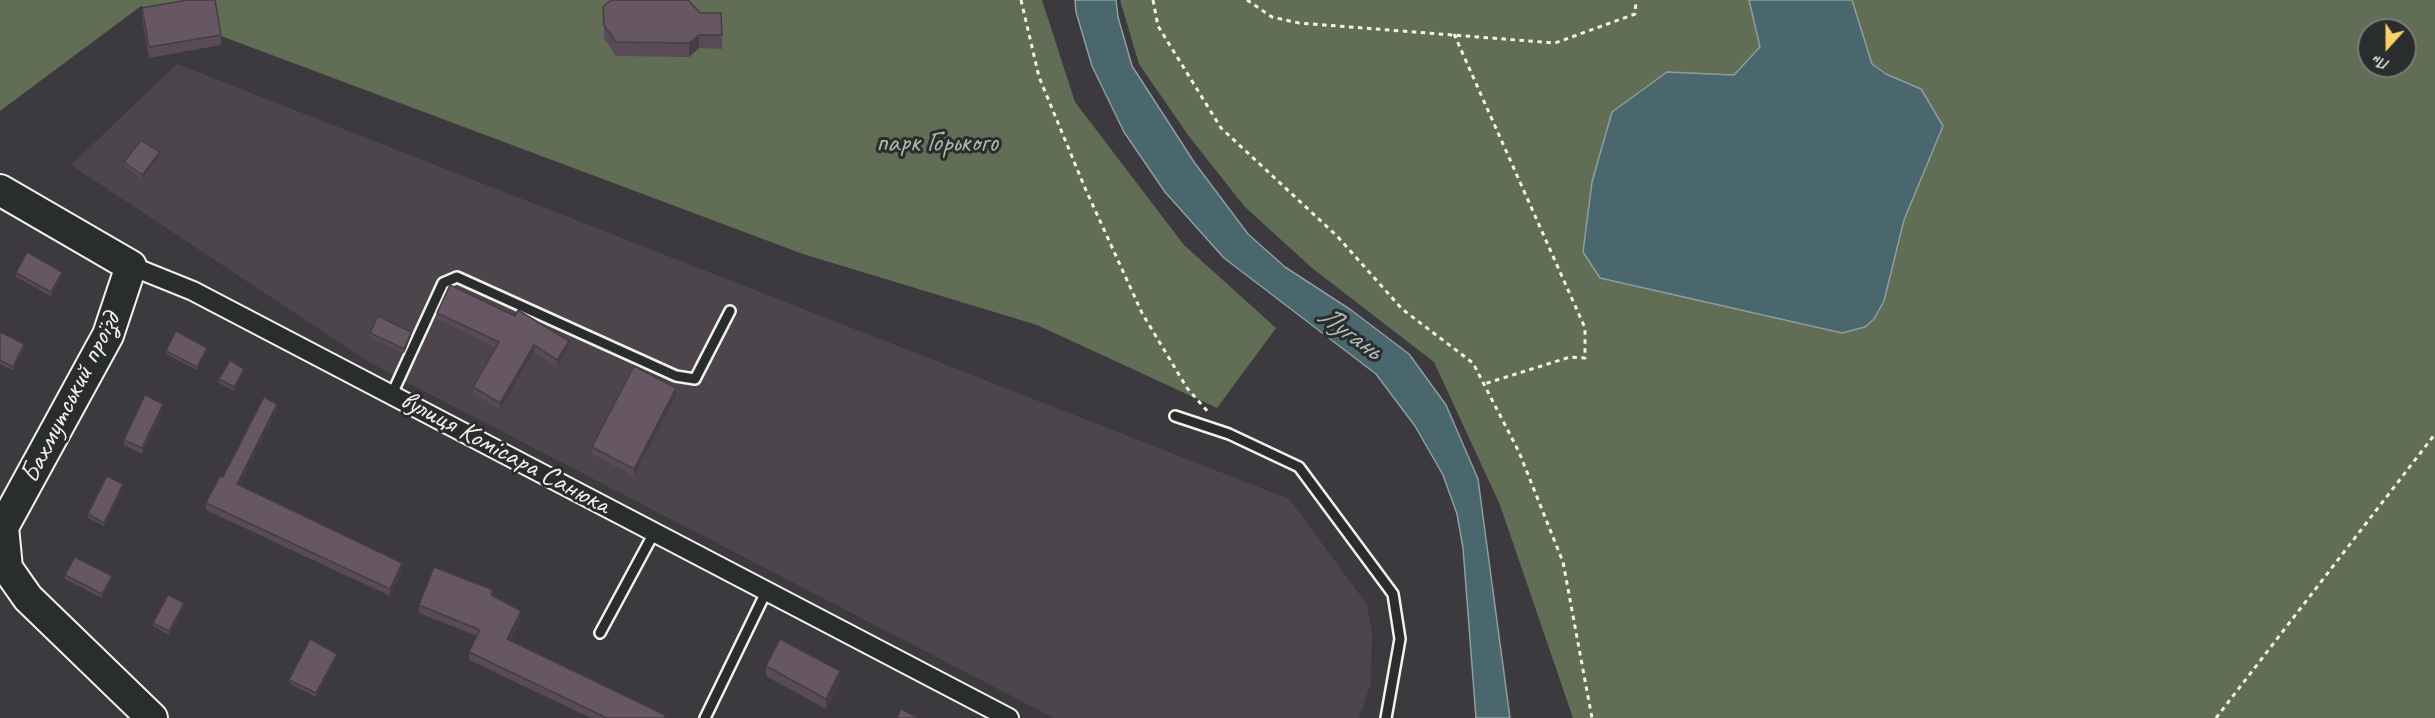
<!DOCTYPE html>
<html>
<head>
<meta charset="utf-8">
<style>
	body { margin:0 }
	#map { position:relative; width:2435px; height:718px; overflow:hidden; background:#3c3a3e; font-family:Caveat,sans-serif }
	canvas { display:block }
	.north { position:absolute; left:2357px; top:18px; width:60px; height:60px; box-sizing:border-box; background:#2a2d2e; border:2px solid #7b7b78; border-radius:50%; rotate:201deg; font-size:16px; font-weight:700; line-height:24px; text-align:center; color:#f4f1e8 }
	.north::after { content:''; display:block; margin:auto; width:21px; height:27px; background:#ffd166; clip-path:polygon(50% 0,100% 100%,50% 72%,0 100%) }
</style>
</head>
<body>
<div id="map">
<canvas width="2435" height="718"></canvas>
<div class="north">Пн</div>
</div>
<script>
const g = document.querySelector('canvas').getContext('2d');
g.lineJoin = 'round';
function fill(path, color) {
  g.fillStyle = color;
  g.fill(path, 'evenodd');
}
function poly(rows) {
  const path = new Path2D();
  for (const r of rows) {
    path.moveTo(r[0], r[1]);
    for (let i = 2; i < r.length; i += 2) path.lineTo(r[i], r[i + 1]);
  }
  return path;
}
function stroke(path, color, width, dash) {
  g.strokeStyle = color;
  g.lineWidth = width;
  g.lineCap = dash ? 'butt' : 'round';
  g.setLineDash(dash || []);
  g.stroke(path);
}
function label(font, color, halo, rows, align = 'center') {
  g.font = font + ' Caveat,sans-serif';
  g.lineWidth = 6;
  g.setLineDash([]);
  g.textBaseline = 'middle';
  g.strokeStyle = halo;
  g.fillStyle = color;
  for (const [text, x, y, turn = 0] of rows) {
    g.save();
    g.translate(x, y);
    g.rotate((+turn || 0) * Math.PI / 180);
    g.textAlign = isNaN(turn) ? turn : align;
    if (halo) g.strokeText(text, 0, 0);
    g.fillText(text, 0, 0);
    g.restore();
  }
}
fill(poly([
	[177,64,1289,499,1366,603,1372,630,1371,683,1359,718,1054,718,372,364,71,165]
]), '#4c464c');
fill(poly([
	[0,0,1042,0,1075,102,1184,245,1276,328,1217,408,1037,325,803,254,141,6,0,111],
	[1120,0,2435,0,2435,718,1573,718,1500,505,1434,362,1312,268,1244,206,1188,135,1139,64],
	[2369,30,2405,30,2405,66,2369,66]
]), '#616d55');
const water = poly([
	[1075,0,1116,0,1118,17,1132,66,1194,162,1248,234,1285,267,1351,310,1409,354,1446,405,1478,479,1510,718,1476,718,1463,548,1457,514,1443,475,1415,426,1376,374,1224,258,1165,192,1124,132,1092,66,1076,12,1075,0],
	[1749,0,1852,0,1872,64,1886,74,1921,89,1943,126,1904,220,1884,301,1874,319,1865,327,1842,333,1600,278,1583,252,1592,182,1612,112,1667,72,1734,75,1760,47,1749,0]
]);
fill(water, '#4a676d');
stroke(water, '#8e9e9e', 1.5);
const lane = poly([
	[392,394,443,283,457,277,676,376,695,379,730,311],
	[1175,416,1229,434,1299,467,1393,594,1400,639,1386,718],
	[600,633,655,531],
	[705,718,767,590]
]);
const street = poly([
	[131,266,193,291,1009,718]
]);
const primary = poly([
	[0,190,131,266,108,335,3,527,7,568,28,598,152,718]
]);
stroke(lane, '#f4f1e8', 14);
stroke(street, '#f4f1e8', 22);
stroke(primary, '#f4f1e8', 34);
stroke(poly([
	[1021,0,1039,77,1085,188,1142,313,1187,388,1209,413],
	[1153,0,1158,26,1221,128,1337,236,1402,309,1473,363,1519,452,1563,562,1592,718],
	[1247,0,1272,17,1299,23,1555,43,1635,14,1636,0],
	[1454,34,1585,328,1585,358,1570,357,1484,384],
	[2216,718,2435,434]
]), '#f4f1e8', 3, [4.5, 4.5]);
stroke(lane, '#2a2d2e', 9);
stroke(street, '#2a2d2e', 18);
stroke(primary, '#2a2d2e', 30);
fill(poly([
	[603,7,700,13,722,35,722,49,699,48,689,57,616,56,604,38],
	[142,8,221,35,221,45,149,58,142,18],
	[160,156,142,179,124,166,124,162],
	[16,273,62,275,51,296,16,277],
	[437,313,569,348,557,366,534,352,500,410,473,393,473,387,496,348,437,319],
	[0,332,24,348,13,370,0,364],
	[370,333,411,336,404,353,370,337],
	[166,351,207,351,197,370,166,354],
	[244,372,234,391,219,383,219,379],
	[676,396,634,476,592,454,592,447],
	[163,409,142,454,124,445,124,440],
	[277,410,239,485,402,569,390,596,206,510,206,503,223,477],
	[123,487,104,526,88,518,88,514],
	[65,575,112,579,102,598,65,579],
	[493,596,521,619,510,641,665,718,591,718,469,660,469,652,477,636,419,613,419,605],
	[184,607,169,635,153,626,153,623],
	[337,657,316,697,289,683,289,680],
	[766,666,840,682,826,709,766,676]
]), '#584b55');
fill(poly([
	[699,35,699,48,689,57,689,43],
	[160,152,160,156,142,179,142,175],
	[62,272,62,275,51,296,51,292],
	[411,332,411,336,404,353,404,349],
	[569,341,569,348,557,366,557,360],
	[24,344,24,348,13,370,13,367],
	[534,345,534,352,500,410,500,403],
	[207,348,207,351,197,370,197,367],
	[244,369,244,372,234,391,234,387],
	[676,388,676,396,634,476,634,469],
	[163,404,163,409,142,454,142,448],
	[277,404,277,410,237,490,237,484],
	[123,484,123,487,104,526,104,523],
	[402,563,402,569,390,596,390,589],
	[112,576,112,579,102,598,102,594],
	[184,603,184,607,169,635,169,631],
	[521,611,521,619,507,647,507,639],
	[337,654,337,657,316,697,316,693],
	[840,671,840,682,826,709,826,699]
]), '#473d45');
const building = poly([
	[187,0,215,0,221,35,149,47,142,8,187,0],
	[611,0,688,0,700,13,721,13,722,35,699,35,689,43,616,42,604,25,603,7,611,0],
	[141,140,160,152,142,175,124,162,141,140],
	[27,252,62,272,51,292,16,273,27,252],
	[450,285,515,316,518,310,569,341,557,360,534,345,500,403,473,387,499,342,437,313,450,285],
	[378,316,411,332,404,349,370,333,378,316],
	[176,331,207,348,197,367,166,351,176,331],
	[0,332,24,344,13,367,0,360,0,332],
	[230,360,244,369,234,387,219,379,230,360],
	[634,366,676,388,634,469,592,447,634,366],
	[145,395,163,404,142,448,124,440,145,395],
	[264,397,277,404,237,484,402,563,390,589,206,503,220,476,223,477,264,397],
	[107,476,123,484,104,523,88,514,107,476],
	[75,557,112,576,102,594,65,575,75,557],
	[434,567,493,590,491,595,521,611,507,639,665,715,664,718,607,718,469,652,480,630,419,605,434,567],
	[168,595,184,603,169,631,153,623,168,595],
	[310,639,337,654,316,693,289,680,310,639],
	[780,639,840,671,826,699,766,666,780,639],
	[901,709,918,718,897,718,901,709]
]);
fill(building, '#665763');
stroke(building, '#473d45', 1.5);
label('28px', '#b2b6a6', '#2a2d2e', [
	["парк Горького",937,144]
]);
label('28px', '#f4f1e8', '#2a2d2e', [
	["Бахмутський проїзд",71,398,-63],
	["вулиця Комісара Санюка",505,453,28]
]);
label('italic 30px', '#b0bab7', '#2a2d2e', [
	["Лугань",1349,333,36]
]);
</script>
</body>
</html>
